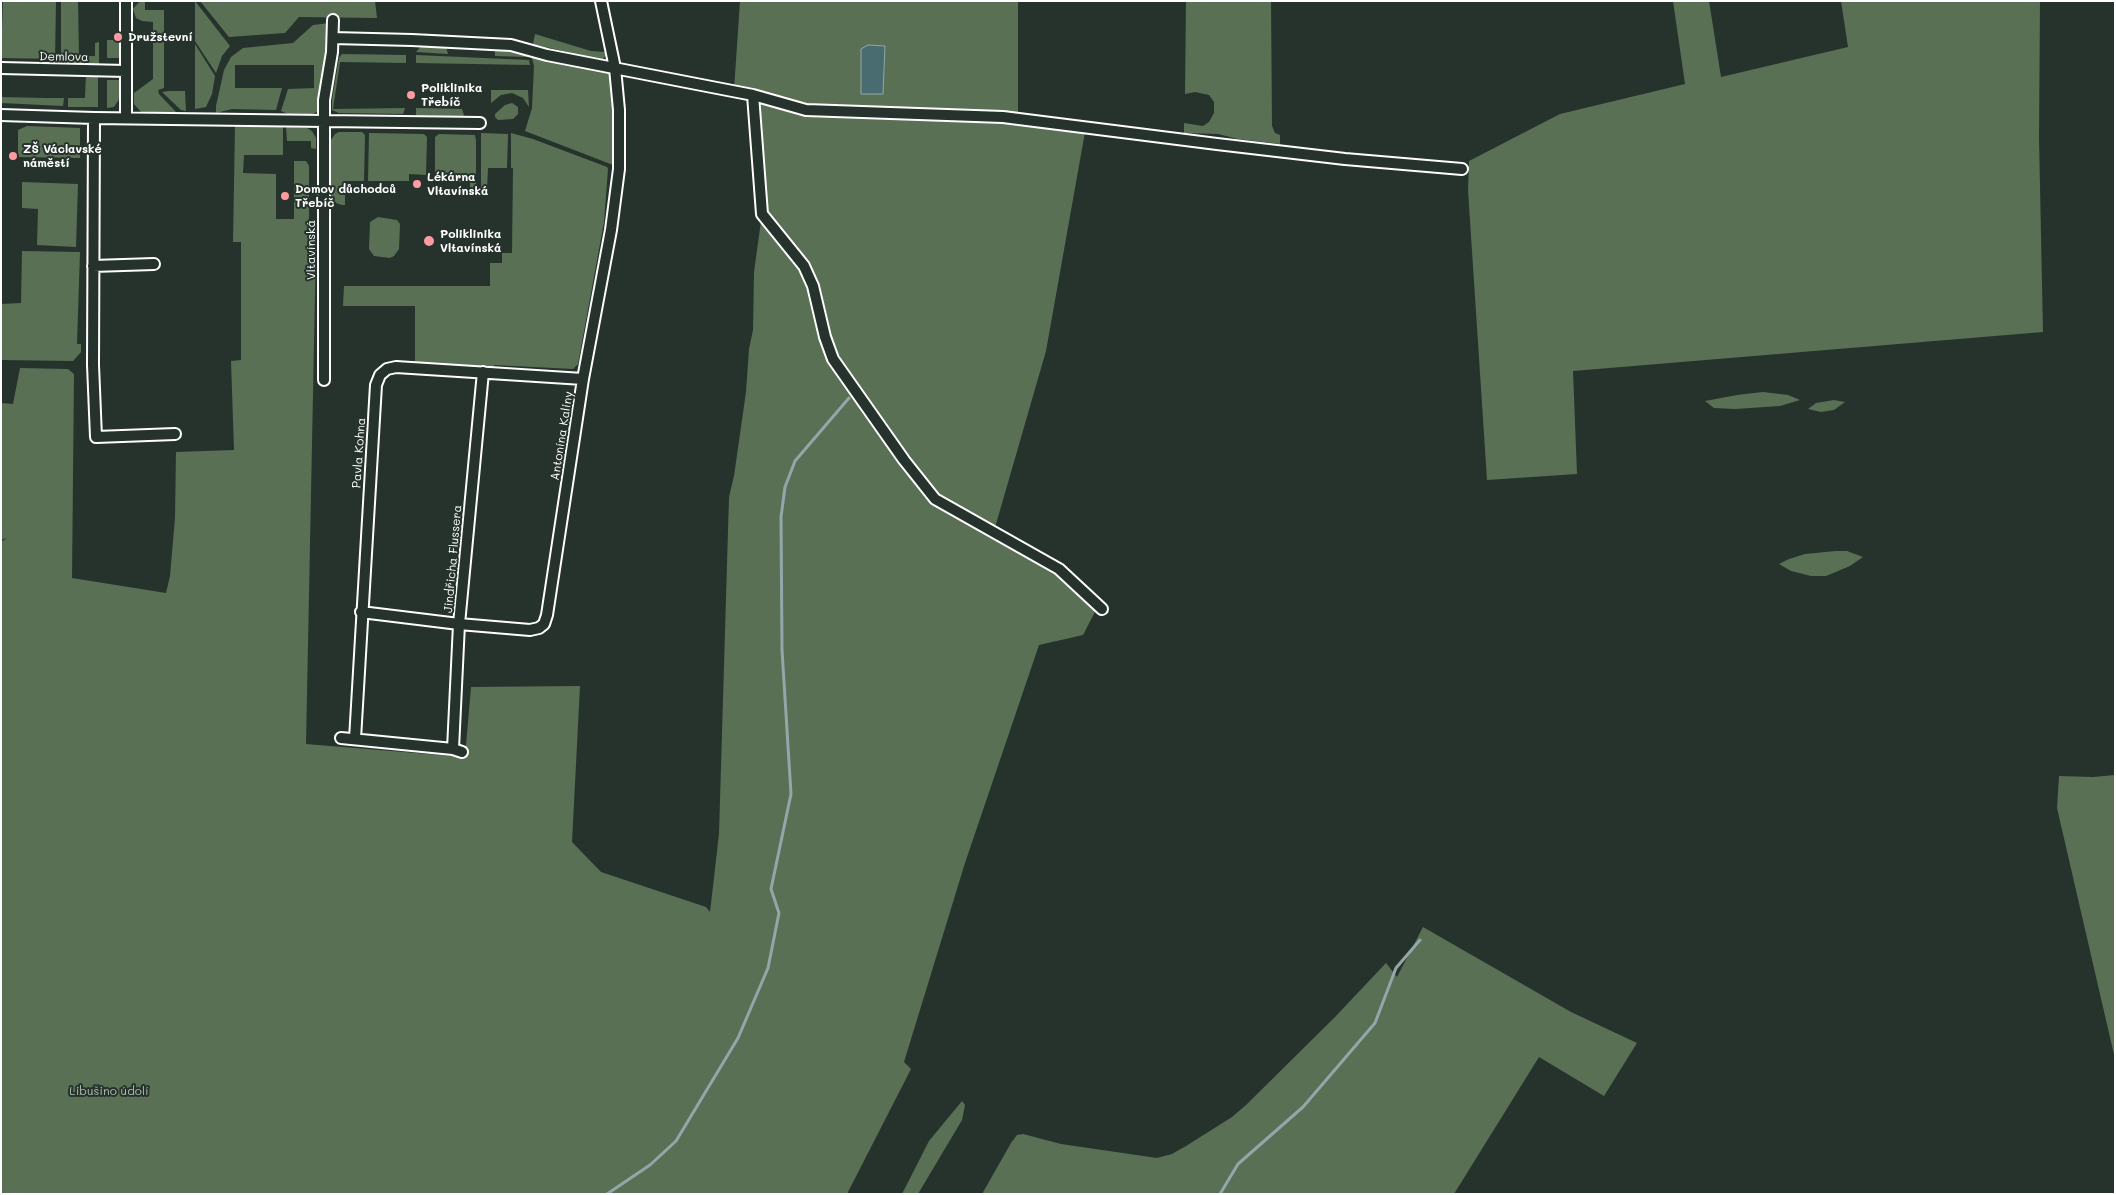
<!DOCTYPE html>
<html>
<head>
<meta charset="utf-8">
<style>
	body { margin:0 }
	#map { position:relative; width:2116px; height:1195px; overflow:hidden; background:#26332d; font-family:Mali,sans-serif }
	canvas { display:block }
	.frame { position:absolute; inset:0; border:2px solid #fff; pointer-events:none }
</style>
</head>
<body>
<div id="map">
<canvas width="2116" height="1195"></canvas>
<div class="frame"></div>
</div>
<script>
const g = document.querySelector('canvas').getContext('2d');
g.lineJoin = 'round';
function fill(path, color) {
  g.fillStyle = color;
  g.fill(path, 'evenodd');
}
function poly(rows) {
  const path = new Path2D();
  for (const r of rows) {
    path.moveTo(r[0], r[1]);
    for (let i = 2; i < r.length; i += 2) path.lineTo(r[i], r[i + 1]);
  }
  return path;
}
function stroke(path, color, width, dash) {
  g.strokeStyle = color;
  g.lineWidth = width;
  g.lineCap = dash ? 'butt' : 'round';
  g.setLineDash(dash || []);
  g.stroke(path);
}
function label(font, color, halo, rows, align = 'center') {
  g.font = font + ' Mali,sans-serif';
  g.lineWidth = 4;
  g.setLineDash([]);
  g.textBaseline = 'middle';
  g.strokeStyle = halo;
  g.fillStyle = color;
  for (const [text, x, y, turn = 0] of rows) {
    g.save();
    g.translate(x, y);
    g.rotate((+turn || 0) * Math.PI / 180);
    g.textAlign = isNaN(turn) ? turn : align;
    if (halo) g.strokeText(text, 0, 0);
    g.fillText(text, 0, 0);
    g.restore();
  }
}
fill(poly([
	[3,1,56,1,55,59,1,58],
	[61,1,90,1,78,2,79,56,95,56,95,43,99,42,99,67,61,67],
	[140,1,145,1,145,10,164,10,164,88,158,90,159,94,176,112,141,112,134,104,134,93,153,79,153,22,142,21,136,18,133,9],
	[195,1,230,46,222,56,216,73,195,41],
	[200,1,375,1,377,18,299,17,285,33,229,37],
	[740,1,1018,1,1018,118,1085,132,1046,351,994,531,1059,569,1097,608,1083,635,1039,645,965,863,904,1062,911,1069,847,1194,1,1194,1,542,7,538,1,540,1,403,13,404,20,368,68,369,74,374,72,578,166,593,170,576,175,518,176,452,234,450,231,361,241,360,241,242,233,242,235,126,283,127,283,155,244,155,243,173,276,174,276,219,294,219,294,161,306,161,309,166,309,243,316,243,306,744,465,757,471,687,580,686,572,842,601,872,706,907,710,912,719,834,729,497,734,476,746,392,749,349,753,330,754,272,762,214,753,95,734,90],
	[1186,1,1271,1,1272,126,1275,133,1280,135,1280,144,1238,139,1218,134,1184,133,1184,123,1203,126,1209,122,1214,113,1214,102,1209,95,1195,92,1185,94],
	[1673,1,1709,1,1721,77,1848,47,1841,1,2040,1,2039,138,2043,332,1573,371,1577,474,1487,480,1468,190,1469,161,1560,114,1685,84],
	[329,23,326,53,317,112,308,116,290,115,281,111,288,89,314,88,314,65,235,65,235,88,282,88,276,110,232,109,216,113,216,106,224,70,231,57,243,48,293,43,313,25],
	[535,34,591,51,605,52,607,54,603,59,597,59,533,44],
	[107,40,119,40,122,49,121,58,107,58],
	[195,44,215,76,212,94,206,107,195,109],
	[421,46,446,47,448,54,416,52],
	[495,49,517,52,528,54,527,57,495,56],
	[342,54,406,55,406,63,340,62,333,109,405,108,403,114,339,113,332,110,332,100,339,58],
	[416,55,529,60,530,65,416,63],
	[531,55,605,71,609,74,611,83,613,115,613,165,525,131,532,108,534,66],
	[86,73,98,73,98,107,68,107,68,98,85,98],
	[107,80,120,80,120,98,114,107,107,108],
	[491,90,528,90,529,107,523,98,512,93,501,95,491,103],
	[169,91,185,91,186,111,181,110,162,92],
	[1,97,46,98,64,98,63,106,1,103],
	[512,103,518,107,518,114,513,119,498,120,495,117,495,114,505,105],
	[416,108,462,109,464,115,460,118,421,118,416,115],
	[27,126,80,128,80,158,18,157,18,130],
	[286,127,307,128,312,131,316,138,316,149,311,148,311,141,287,141],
	[339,132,362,132,365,135,364,181,345,181,345,205,342,205,336,203,331,197,331,140,335,134],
	[369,133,424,134,427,137,426,175,409,174,409,181,368,181],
	[481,133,508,134,507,168,488,168,487,190,481,190],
	[511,133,533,139,607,167,608,169,604,222,578,364,573,369,494,365,494,368,415,364,415,306,343,306,344,286,490,286,490,263,502,263,502,253,512,253,513,168,511,168],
	[439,134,475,135,476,141,476,190,470,190,470,182,439,182,438,175,435,175,435,137],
	[22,182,78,184,76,247,37,245,38,209,22,208],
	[378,217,397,220,400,224,399,249,394,256,390,258,374,256,369,249,370,222],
	[22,251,80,252,77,344,81,344,81,352,73,361,1,360,1,304,21,303],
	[1763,392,1788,395,1800,400,1780,406,1735,409,1714,408,1705,401,1737,395],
	[1834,400,1845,402,1834,410,1821,412,1808,409,1816,403],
	[1836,551,1847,551,1863,557,1850,566,1826,576,1811,576,1791,571,1779,564,1789,559,1805,554],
	[2115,775,2115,1059,2057,808,2059,776,2093,777],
	[1423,927,1571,1012,1637,1043,1604,1096,1539,1057,1454,1194,982,1194,1011,1143,1017,1135,1023,1134,1061,1144,1157,1158,1172,1154,1186,1146,1232,1117,1246,1105,1335,1017,1386,963,1397,977],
	[962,1101,965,1105,962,1120,918,1194,902,1194,929,1141]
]), '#597055');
const water = poly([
	[868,45,885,46,883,94,861,94,861,49,868,45]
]);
fill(water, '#496c70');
stroke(water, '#92a7a9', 1);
stroke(poly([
	[607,1194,650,1165,676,1141,738,1038,768,968,779,913,771,889,791,794,782,650,781,517,785,487,795,461,849,398],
	[1220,1194,1238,1164,1303,1107,1375,1023,1396,968,1420,940]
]), '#92a7a9', 3);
const minor = poly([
	[333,38,412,40,511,45,547,55,753,95,806,110,1003,117,1217,144,1345,159,1462,169],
	[1,68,126,71],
	[753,95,762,214,804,266,813,286,825,337,833,359,904,460,935,499,1059,569,1102,609],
	[1,115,94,118,480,123],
	[94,118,93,365,96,437,175,434],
	[126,118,126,1],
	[93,266,154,264],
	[324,380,324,100,332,52,333,20],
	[361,612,459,624,530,630,539,628,544,624,547,615,583,379,611,230,619,169,619,110,615,68,601,1],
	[341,738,453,749,459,624,483,372],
	[355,739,376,385,380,375,387,369,396,367,583,379],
	[453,749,462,752]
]);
stroke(minor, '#fff', 14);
stroke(minor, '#26332d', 10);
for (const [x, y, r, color] of [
	[118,37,5,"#ff9aa2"],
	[411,95,5,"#ff9aa2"],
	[13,156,5,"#ff9aa2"],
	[417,184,5,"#ff9aa2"],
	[285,196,5,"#ff9aa2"],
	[429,241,6,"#ff9aa2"]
]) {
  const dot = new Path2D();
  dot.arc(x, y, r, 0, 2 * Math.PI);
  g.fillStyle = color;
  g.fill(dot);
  stroke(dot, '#26332d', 2);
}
label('bold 12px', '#fff', '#26332d', [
	["Družstevní",128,37],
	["Poliklinika",421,88],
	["Třebíč",421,102],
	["ZŠ Václavské",23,149],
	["náměstí",23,163],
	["Lékárna",427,177],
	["Vltavínská",427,191],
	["Domov důchodců",295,189],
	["Třebíč",295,203],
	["Poliklinika",440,234],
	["Vltavínská",440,248]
], 'left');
label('12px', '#fff', '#26332d', [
	["Demlova",64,57,1],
	["Vltavínská",311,250,-90],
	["Antonína Kaliny",562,436,-81],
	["Pavla Kohna",359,453,-86],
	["Jindřicha Flussera",453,559,-85]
]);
label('12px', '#b4bfb2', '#26332d', [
	["Libušino údolí",109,1091]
]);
</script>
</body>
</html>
